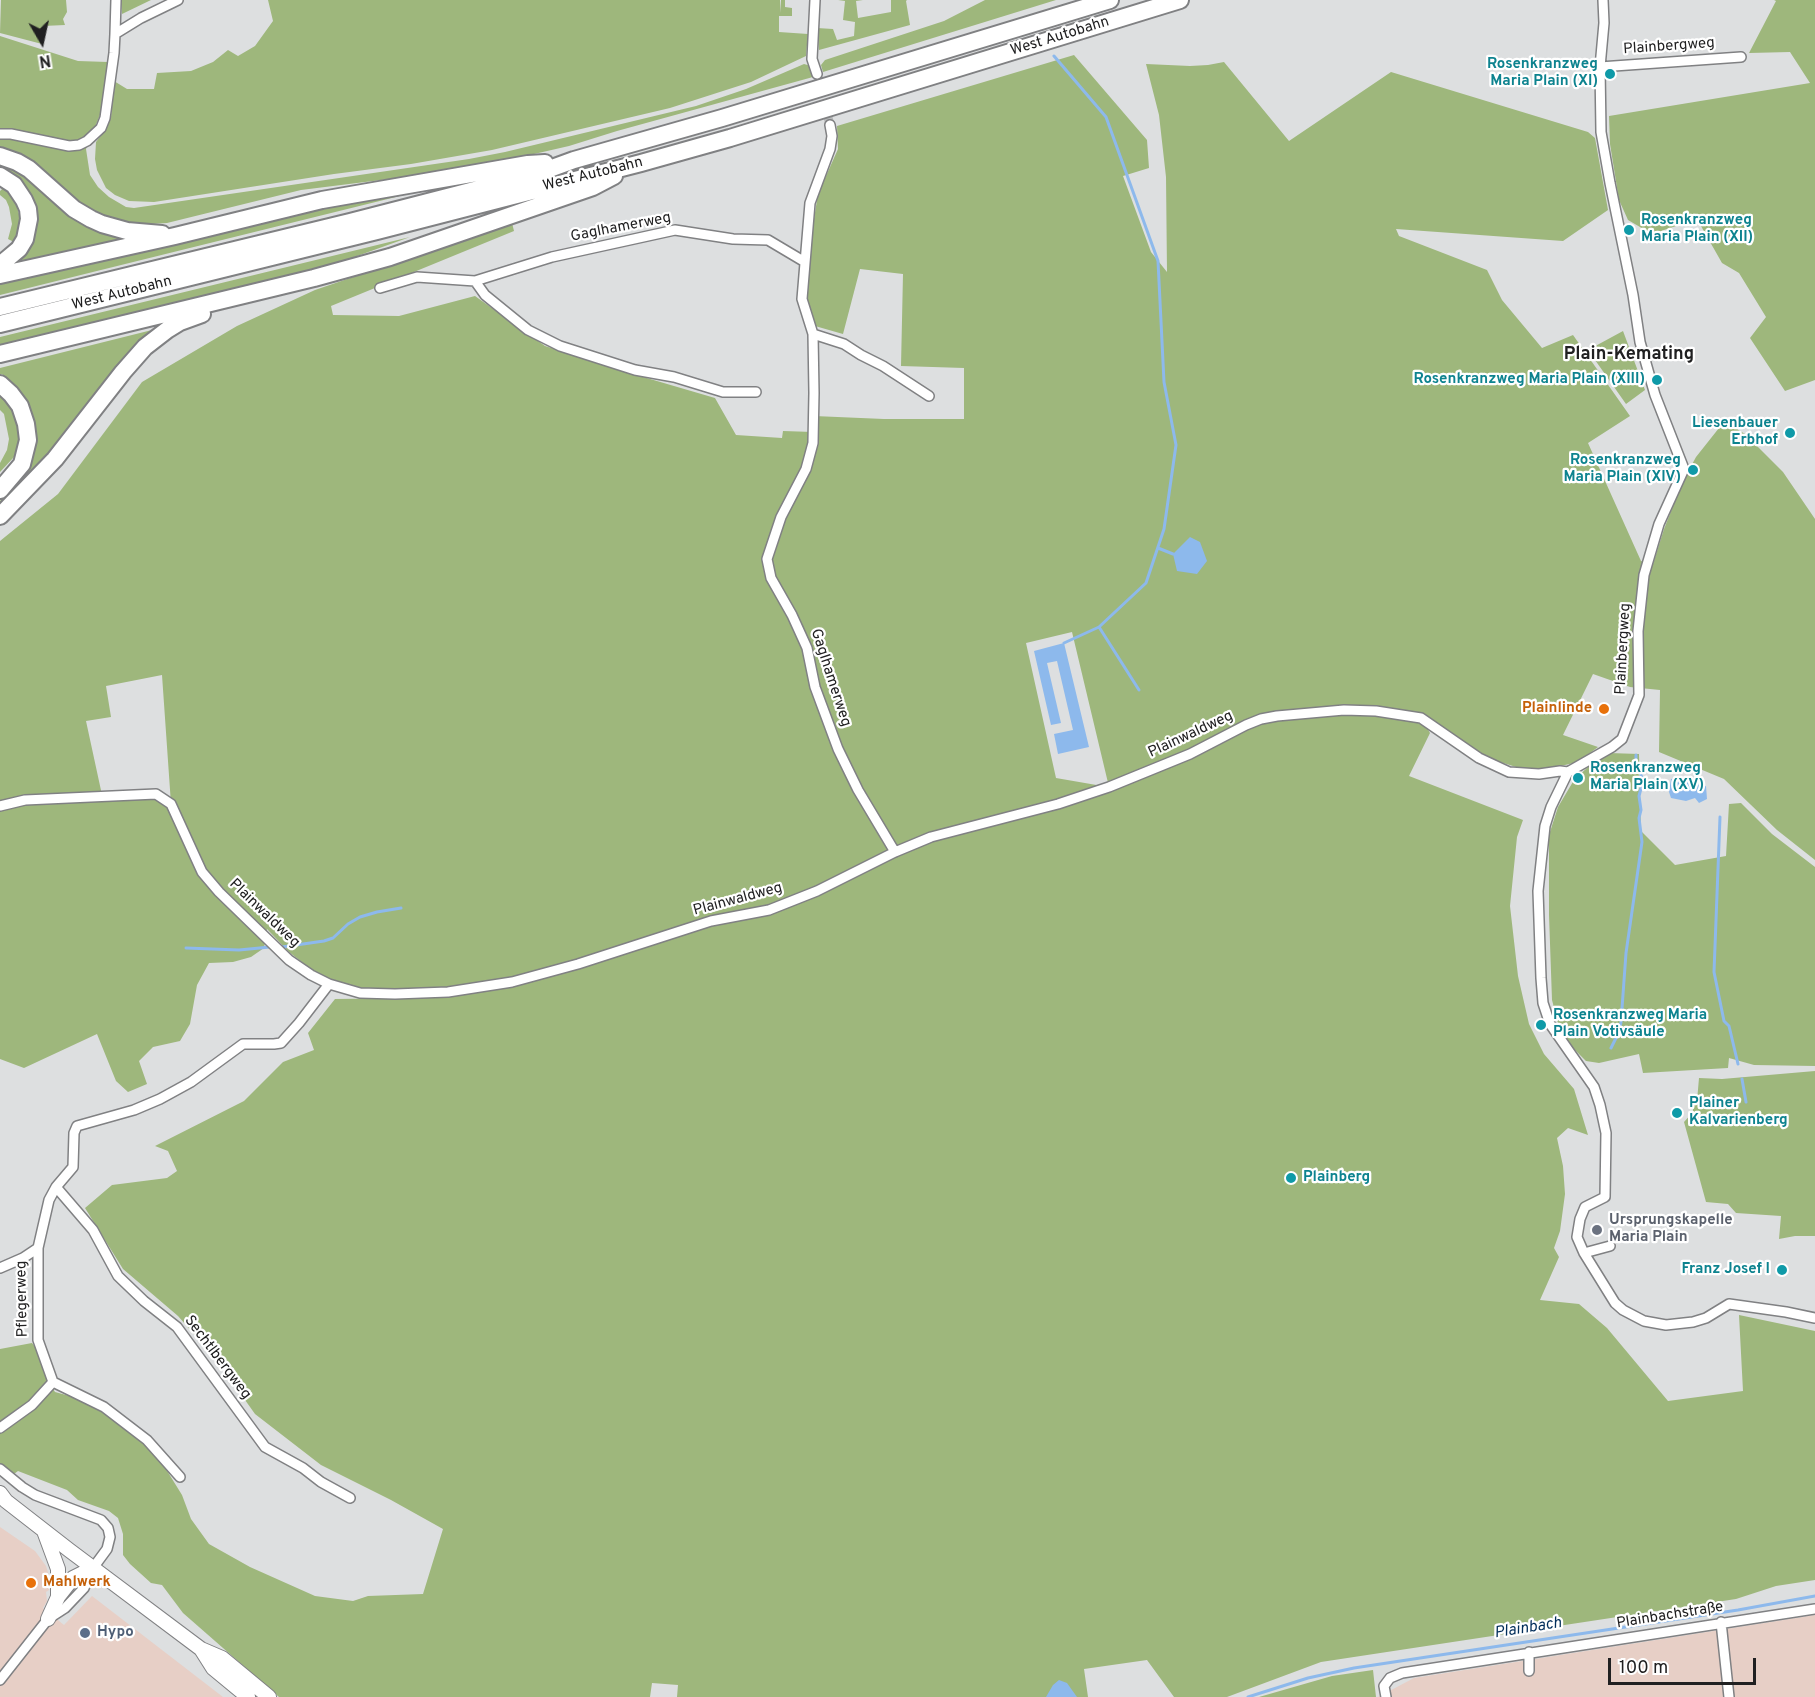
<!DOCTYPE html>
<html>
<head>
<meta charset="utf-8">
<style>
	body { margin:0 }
	#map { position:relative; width:1815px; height:1697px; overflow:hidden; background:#dddfe0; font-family:Overpass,sans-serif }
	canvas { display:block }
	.north { position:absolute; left:12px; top:12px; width:60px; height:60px; -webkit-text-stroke:4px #fff; paint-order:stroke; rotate:171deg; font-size:16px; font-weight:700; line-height:24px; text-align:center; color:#202021 }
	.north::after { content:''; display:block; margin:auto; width:21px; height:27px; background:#202021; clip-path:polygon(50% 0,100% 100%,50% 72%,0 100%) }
	.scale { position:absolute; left:1608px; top:1658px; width:148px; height:27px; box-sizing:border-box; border:3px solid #202021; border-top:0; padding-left:8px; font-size:18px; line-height:21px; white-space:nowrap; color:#202021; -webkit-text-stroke:4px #fff; paint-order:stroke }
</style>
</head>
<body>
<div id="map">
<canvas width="1815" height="1697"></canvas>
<div class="north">N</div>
<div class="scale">100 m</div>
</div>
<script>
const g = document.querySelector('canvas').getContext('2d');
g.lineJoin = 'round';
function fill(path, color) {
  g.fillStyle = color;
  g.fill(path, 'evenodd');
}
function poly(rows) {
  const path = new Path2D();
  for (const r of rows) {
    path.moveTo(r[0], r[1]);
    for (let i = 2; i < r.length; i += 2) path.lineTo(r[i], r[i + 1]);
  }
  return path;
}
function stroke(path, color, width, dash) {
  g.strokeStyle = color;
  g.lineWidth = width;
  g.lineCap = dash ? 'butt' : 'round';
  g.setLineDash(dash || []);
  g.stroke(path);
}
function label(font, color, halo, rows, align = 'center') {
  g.font = font + ' Overpass,sans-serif';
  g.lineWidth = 4.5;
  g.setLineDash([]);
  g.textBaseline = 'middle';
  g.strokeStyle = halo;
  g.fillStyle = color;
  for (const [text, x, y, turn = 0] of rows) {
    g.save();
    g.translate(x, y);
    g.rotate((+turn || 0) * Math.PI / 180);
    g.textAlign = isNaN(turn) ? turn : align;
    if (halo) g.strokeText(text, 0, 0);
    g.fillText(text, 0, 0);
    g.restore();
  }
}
fill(poly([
	[0,1527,35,1551,46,1566,50,1579,49,1590,46,1592,47,1601,43,1608,64,1625,92,1596,223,1697,0,1697],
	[1815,1615,1815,1697,1378,1697,1414,1678]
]), '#e7cfc6');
fill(poly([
	[1,0,66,0,67,12,63,19,65,25,43,26,42,44,0,33],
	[121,0,151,0,122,14],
	[268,0,780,0,780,13,781,0,785,0,785,7,792,8,792,16,779,16,779,32,808,34,806,56,751,82,670,108,492,150,411,164,334,174,154,202,129,201,115,195,106,188,97,170,95,159,96,142,105,130,111,117,114,81,127,89,154,89,157,73,191,71,213,62,228,50,238,56,255,46,273,21],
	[838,0,863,0,856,1,858,18,891,12,891,0,907,0,906,1,910,25,819,50,817,28,833,29,837,40,854,36,855,22,843,20,845,1],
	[985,0,1056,0,823,72,821,65,825,60,944,21],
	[1774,0,1815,0,1815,380,1785,391,1750,338,1766,317,1739,273,1722,263,1697,219,1652,234,1628,220,1619,200,1610,144,1609,116,1810,83,1790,52,1749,53,1776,1],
	[0,36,78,61,108,62,102,110,86,149,90,175,98,187,109,197,126,207,134,208,469,159,505,152,696,106,746,89,804,64,811,66,813,77,617,131,569,146,499,162,413,176,301,190,167,223,134,225,98,215,0,151],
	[1074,55,1147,140,1149,168,1123,176,1151,252,1167,272,1166,177,1159,115,1146,64,1190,66,1208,65,1224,62,1289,141,1391,72,1588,132,1595,138,1608,210,1563,241,1396,229,1399,236,1487,270,1502,300,1542,348,1573,335,1630,416,1588,443,1641,561,1653,564,1664,529,1683,481,1696,457,1719,428,1724,426,1730,425,1745,434,1783,472,1815,519,1815,860,1777,830,1724,779,1659,752,1660,690,1630,687,1593,674,1563,735,1598,747,1578,762,1552,768,1519,768,1485,757,1422,719,1430,733,1409,776,1523,820,1517,837,1510,906,1518,976,1529,1024,1544,1054,1574,1089,1588,1135,1568,1128,1557,1138,1563,1166,1565,1194,1560,1231,1554,1248,1559,1257,1540,1300,1579,1304,1607,1328,1668,1401,1743,1391,1739,1315,1815,1331,1815,1580,1776,1586,1736,1599,1321,1662,1227,1697,1174,1697,1147,1660,1084,1669,1088,1697,677,1697,678,1685,652,1683,650,1697,279,1697,183,1613,162,1585,151,1583,130,1564,123,1555,123,1534,118,1518,109,1511,78,1500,67,1490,18,1471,14,1474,0,1464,0,1349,32,1343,41,1355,48,1381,55,1392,77,1398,98,1407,134,1433,161,1461,182,1495,191,1519,209,1544,250,1567,315,1596,353,1601,368,1596,423,1594,443,1529,391,1500,321,1465,255,1414,216,1359,178,1316,123,1269,85,1208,112,1185,167,1178,177,1171,168,1151,155,1146,244,1101,283,1062,314,1050,308,1033,335,999,419,998,447,989,380,990,351,987,316,973,289,952,267,929,264,948,251,957,233,962,209,963,197,985,190,1024,180,1041,153,1047,139,1061,147,1084,128,1092,116,1081,97,1034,24,1068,0,1059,0,541,58,494,142,382,237,326,315,290,512,223,514,231,331,306,333,315,399,316,475,296,545,346,633,374,715,398,736,435,782,438,783,431,813,432,814,416,884,419,964,419,964,368,901,366,903,274,860,269,843,334,815,326,807,299,812,231,818,194,838,149,837,126],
	[1072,632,1109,787,1108,787,1056,778,1026,643],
	[162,675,171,804,156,794,102,795,86,721,111,717,106,686],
	[0,163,4,163,135,237,13,265,34,228,0,172],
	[3,188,12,195,16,204,19,214,20,224,14,242,8,239,12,224,9,207,6,200,0,195,0,191],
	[416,192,315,217,0,295,0,281,342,204],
	[410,237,335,264,0,347,0,337],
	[152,330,159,330,53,452,0,510,0,501,22,474,21,399,2,374,0,375,0,368],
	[1623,331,1645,390,1626,404,1588,350],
	[0,395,13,410,19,423,20,436,14,457,0,472,0,463,7,450,9,439,4,414,0,410],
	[1609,753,1639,754,1641,831,1675,865,1726,856,1729,804,1741,803,1772,834,1815,867,1815,1066,1754,1065,1729,1058,1728,1068,1643,1073,1639,1054,1599,1063,1586,1061,1573,1048,1559,1027,1552,1000,1549,915,1549,835,1558,807,1574,780,1588,767],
	[1815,1071,1815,1236,1795,1236,1779,1239,1781,1216,1736,1213,1728,1204,1706,1202,1684,1122,1693,1112,1693,1103,1697,1101,1699,1078,1722,1079],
	[1373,1670,1376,1697,1259,1697,1332,1676]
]), '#9eb77c');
fill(poly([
	[1190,537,1200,542,1207,561,1197,574,1177,571,1173,554],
	[1064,643,1089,747,1058,754,1054,734,1073,730,1057,661,1047,663,1061,723,1051,725,1034,651],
	[1679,777,1690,779,1695,784,1706,786,1707,799,1699,803,1695,798,1686,801,1671,798,1669,792,1671,779],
	[1059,1680,1067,1683,1077,1697,1046,1697,1053,1685]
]), '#8db9ec');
stroke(poly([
	[1054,56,1106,117,1158,261,1164,382,1176,445,1164,529,1146,583,1099,627,1064,643],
	[1158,548,1173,554],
	[1099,627,1139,690],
	[1720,817,1714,972,1724,1021,1729,1026,1738,1064],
	[282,947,324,941,333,938,348,924,360,917,377,912,401,908],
	[186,948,239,950,270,947],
	[1611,1048,1619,1032,1621,1022,1626,953,1642,842,1639,818,1641,810,1639,796,1643,781,1639,769,1636,764,1636,755],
	[1742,1079,1746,1102],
	[1248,1697,1308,1678,1354,1668,1738,1610,1815,1596]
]), '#8db9ec', 3);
stroke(poly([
	[817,74,830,125]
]), '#b7b9ba', 9, [9, 4.5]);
const street = poly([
	[815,0,812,59,817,74],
	[1603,0,1604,23,1600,67,1601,132,1610,183,1633,295,1640,342,1655,395,1684,469,1659,524,1644,575,1638,631,1639,695,1622,739,1612,747,1568,772,1551,807,1545,826,1538,891,1541,978,1543,1003,1550,1024,1594,1087,1600,1105,1606,1133,1605,1197,1585,1207,1580,1219,1577,1237,1584,1253,1615,1303,1623,1310,1644,1321,1666,1325,1693,1322,1706,1318,1729,1304,1786,1312,1815,1318],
	[115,34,116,0],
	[1600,67,1741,57],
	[830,125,832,136,830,149,810,203,802,299,813,334,814,393,813,443,806,469,781,517,767,559,771,578,792,615,807,648,815,687,838,749,858,790,895,852],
	[0,134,11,134,69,146,79,145,87,141,101,128,105,118,114,53,115,34,141,18,178,0],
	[475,281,485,295,528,330,560,346,635,370,674,377,723,392,756,392],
	[380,288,417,277,475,281,552,257,675,230,733,239,768,240,805,262],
	[813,334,844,344,861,355,883,366,929,396],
	[0,806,25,800,156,794,171,804,202,872,219,892,289,960,311,975,329,984,360,993,395,994,448,992,512,982,578,964,711,921,769,910,817,891,895,852,931,837,1058,804,1109,787,1190,754,1246,725,1261,719,1277,716,1344,710,1376,711,1421,718,1479,758,1509,772,1539,774,1560,771,1568,772],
	[56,1187,93,1230,118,1276,144,1301,177,1327,265,1447,303,1468,321,1482,350,1498],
	[1584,1253,1610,1246],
	[0,1268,23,1258,38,1248,49,1200,56,1187,73,1167,74,1133,77,1126,134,1110,160,1099,191,1082,243,1044,274,1044,281,1043,299,1023,329,984],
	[53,1382,104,1407,147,1440,180,1477],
	[0,1428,32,1405,53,1382,38,1340,38,1248],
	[0,1469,22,1487,35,1495,101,1520,108,1528,110,1537,107,1549,93,1568,84,1588,65,1608,48,1619,0,1680],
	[1721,1622,1729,1697],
	[1529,1652,1529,1671],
	[1386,1697,1384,1686,1390,1678,1402,1673,1815,1609]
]);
const primary = poly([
	[0,1493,6,1501,69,1550,201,1649,222,1658,269,1697],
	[44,1531,58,1569,58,1597],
	[48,1619,58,1597,73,1578,93,1568],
	[201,1649,213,1668,248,1697]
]);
const highway = poly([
	[0,156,17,162,29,169,74,209,91,219,102,224,127,231,162,234],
	[0,176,14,185,24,200,28,209,29,219,25,239,19,249,0,265],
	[0,275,175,236,322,200,528,164,545,163],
	[0,307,350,222,533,175,574,160,722,118,1110,0],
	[0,324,377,231,641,163,730,138,1180,0],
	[0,354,314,278,390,257,593,187,614,176],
	[0,384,11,394,20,406,26,424,28,440,22,464,0,490],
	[0,516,55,459,123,372,145,347,167,330,180,322,202,314]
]);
stroke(street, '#808183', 12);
stroke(primary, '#808183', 16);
stroke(highway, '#808183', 20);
stroke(street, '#fff', 9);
stroke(primary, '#fff', 14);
stroke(highway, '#fff', 16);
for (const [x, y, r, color] of [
	[1610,74,6,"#0f9aa8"],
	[1629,230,6,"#0f9aa8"],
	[1657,380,6,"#0f9aa8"],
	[1790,433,6,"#0f9aa8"],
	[1693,470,6,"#0f9aa8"],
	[1604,709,6,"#e8710a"],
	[1578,778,6,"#0f9aa8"],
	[1541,1025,6,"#0f9aa8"],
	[1677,1113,6,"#0f9aa8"],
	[1291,1178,6,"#0f9aa8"],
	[1597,1230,6,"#6b7280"],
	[1782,1270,6,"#0f9aa8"],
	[31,1583,6,"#e8710a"],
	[85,1633,6,"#5c6f8a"]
]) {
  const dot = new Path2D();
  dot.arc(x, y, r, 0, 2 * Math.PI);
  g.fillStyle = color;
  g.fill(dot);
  stroke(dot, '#fff', 2);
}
label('15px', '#202021', '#fff', [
	["West Autobahn",1060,37,-17],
	["Plainbergweg",1669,47,-4],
	["West Autobahn",593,175,-14],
	["Gaglhamerweg",621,228,-11],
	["West Autobahn",122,294,-14],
	["Plainbergweg",1624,649,-87],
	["Gaglhamerweg",830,678,72],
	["Plainwaldweg",1191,735,-25],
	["Plainwaldweg",738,900,-15],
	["Plainwaldweg",264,914,44],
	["Pflegerweg",23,1299,-91],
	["Sechtlbergweg",217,1358,53],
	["Plainbachstraße",1670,1616,-9]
]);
label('bold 15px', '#0d838f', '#fff', [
	["Rosenkranzweg",1598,65],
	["Maria Plain (XI)",1598,82],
	["Rosenkranzweg",1641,221,"left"],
	["Maria Plain (XII)",1641,238,"left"],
	["Rosenkranzweg Maria Plain (XIII)",1645,380],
	["Liesenbauer",1778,424],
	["Erbhof",1778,441],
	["Rosenkranzweg",1681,461],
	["Maria Plain (XIV)",1681,478],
	["Rosenkranzweg",1590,769,"left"],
	["Maria Plain (XV)",1590,786,"left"],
	["Rosenkranzweg Maria",1553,1016,"left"],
	["Plain Votivsäule",1553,1033,"left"],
	["Plainer",1689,1104,"left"],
	["Kalvarienberg",1689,1121,"left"],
	["Plainberg",1303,1178,"left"],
	["Franz Josef I",1770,1270]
], 'right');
label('bold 15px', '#c56008', '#fff', [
	["Plainlinde",1592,709],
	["Mahlwerk",43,1583,"left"]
], 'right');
label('bold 15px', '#5b616d', '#fff', [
	["Ursprungskapelle",1609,1221],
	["Maria Plain",1609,1238]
], 'left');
label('bold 15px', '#4e5e75', '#fff', [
	["Hypo",97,1633]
], 'left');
label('italic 16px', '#002d5a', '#fff', [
	["Plainbach",1528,1629,-9]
]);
label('bold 18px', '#202021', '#fff', [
	["Plain-Kemating",1629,355]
]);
</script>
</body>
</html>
